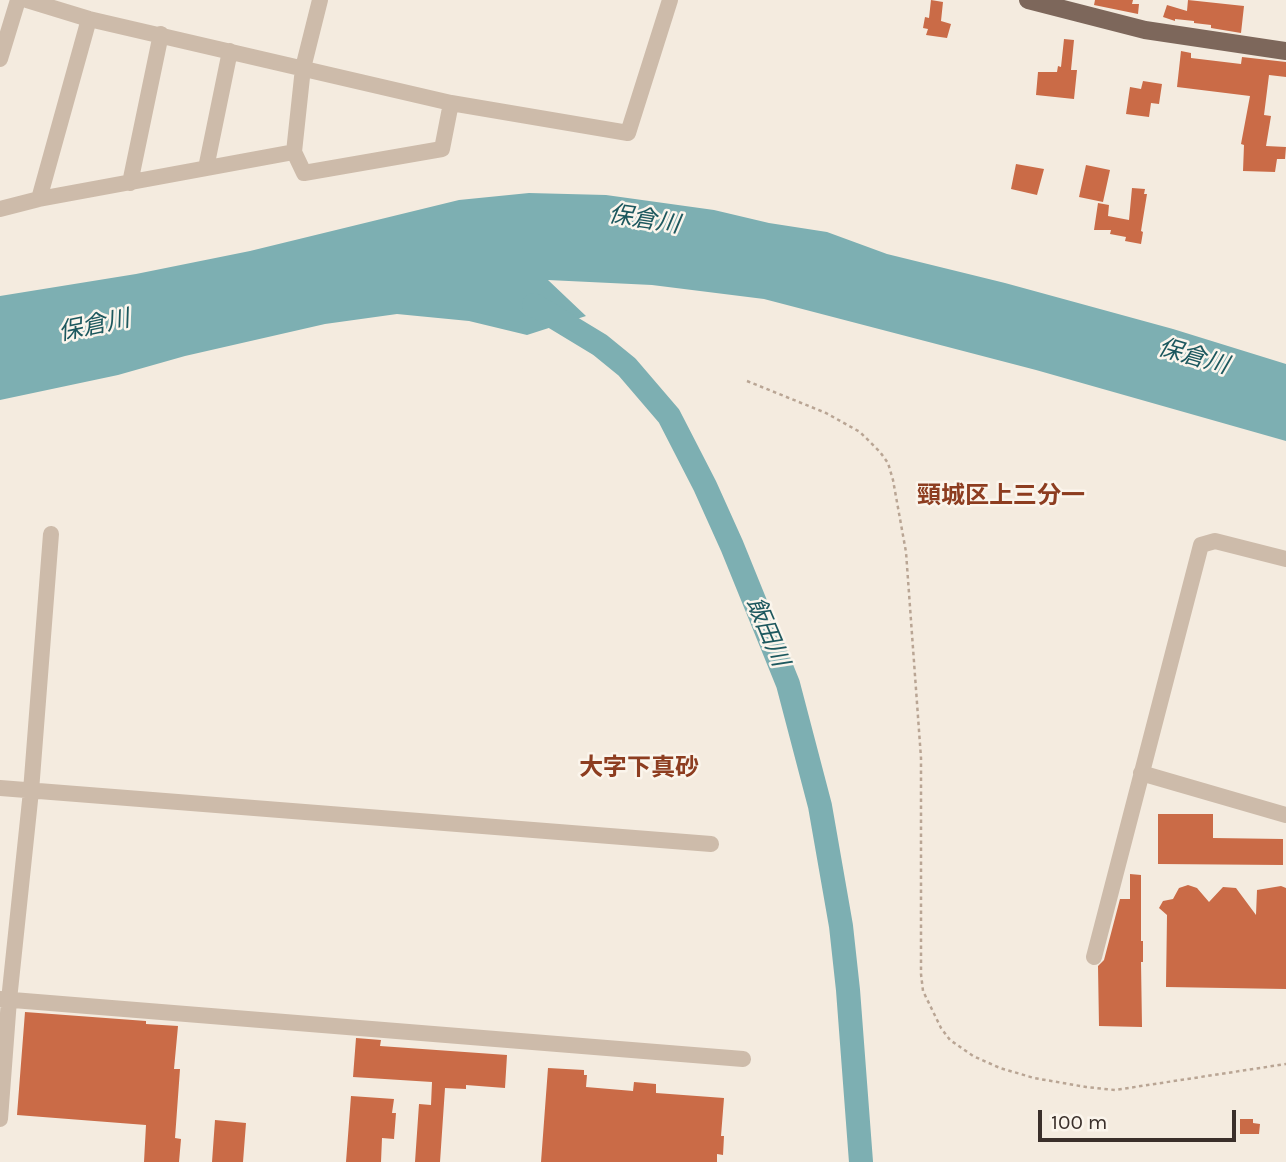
<!DOCTYPE html>
<html>
<head>
<meta charset="utf-8">
<style>
	body { margin:0 }
	#map { position:relative; width:1286px; height:1162px; overflow:hidden; background:#f4ebdf; font-family:Karla,sans-serif }
	canvas { display:block }
	.scale { position:absolute; left:1038px; top:1110px; width:198px; height:32px; box-sizing:border-box; border:4px solid #3a2f2a; border-top:0; padding-left:9px; font-size:21px; line-height:24px; white-space:nowrap; color:#3a2f2a; -webkit-text-stroke:5px #fbf5ec; paint-order:stroke }
</style>
</head>
<body>
<div id="map">
<canvas width="1286" height="1162"></canvas>
<div class="scale">100 m</div>
</div>
<script>
const g = document.querySelector('canvas').getContext('2d');
g.lineJoin = 'round';
function fill(path, color) {
  g.fillStyle = color;
  g.fill(path, 'evenodd');
}
function poly(rows) {
  const path = new Path2D();
  for (const r of rows) {
    path.moveTo(r[0], r[1]);
    for (let i = 2; i < r.length; i += 2) path.lineTo(r[i], r[i + 1]);
  }
  return path;
}
function stroke(path, color, width, dash) {
  g.strokeStyle = color;
  g.lineWidth = width;
  g.lineCap = dash ? 'butt' : 'round';
  g.setLineDash(dash || []);
  g.stroke(path);
}
function label(font, color, halo, rows, align = 'center') {
  g.font = font + ' Karla,"Noto Sans JP",sans-serif';
  g.lineWidth = 5;
  g.setLineDash([]);
  g.textBaseline = 'middle';
  g.strokeStyle = halo;
  g.fillStyle = color;
  for (const [text, x, y, turn = 0] of rows) {
    g.save();
    g.translate(x, y);
    g.rotate((+turn || 0) * Math.PI / 180);
    g.textAlign = isNaN(turn) ? turn : align;
    if (halo) g.strokeText(text, 0, 0);
    g.fillText(text, 0, 0);
    g.restore();
  }
}
fill(poly([
	[529,193,606,195,714,210,769,223,827,232,887,254,1005,283,1173,329,1286,364,1286,441,1036,370,764,299,652,285,548,280,586,316,527,335,469,321,397,314,325,324,185,356,118,375,0,400,0,296,136,274,250,251,459,200]
]), '#7dafb2');
stroke(poly([
	[534,305,600,345,627,367,669,416,705,486,732,546,788,684,820,806,841,926,848,990,861,1162]
]), '#7dafb2', 24);
fill(poly([
	[931,0,943,2,941,21,951,24,947,38,926,35,928,29,923,28,925,17,929,18],
	[1095,0,1133,0,1132,4,1139,4,1138,14,1094,5],
	[1188,0,1244,6,1241,33,1211,28,1211,25,1194,23,1194,21,1175,19,1175,21,1163,17,1167,5,1187,11],
	[1064,39,1074,40,1071,70,1077,70,1074,99,1036,95,1038,72,1057,72,1058,66,1061,67],
	[1181,51,1191,53,1191,58,1241,64,1242,57,1286,62,1286,77,1269,75,1264,115,1271,116,1266,146,1286,147,1285,159,1277,159,1275,172,1243,171,1244,145,1241,144,1250,96,1177,87],
	[1143,81,1162,84,1159,104,1151,103,1149,117,1126,114,1130,87,1141,89],
	[1016,164,1044,169,1037,195,1011,189],
	[1086,165,1110,170,1103,202,1079,197],
	[1132,188,1145,189,1144,194,1147,194,1141,231,1143,232,1141,244,1125,241,1126,237,1110,234,1111,230,1094,230,1098,203,1109,205,1108,216,1129,220],
	[1158,814,1213,814,1213,838,1283,839,1283,865,1158,864],
	[1130,874,1141,875,1141,941,1143,941,1143,962,1141,962,1142,1027,1099,1026,1098,966,1104,960,1120,899,1130,899],
	[1188,885,1197,888,1209,902,1223,887,1236,888,1256,915,1257,890,1281,886,1286,888,1286,989,1166,987,1167,915,1159,908,1163,901,1173,899,1179,888],
	[25,1012,146,1021,146,1024,178,1026,174,1069,180,1069,175,1138,181,1139,179,1162,144,1162,146,1125,17,1115],
	[356,1038,381,1040,380,1046,507,1055,505,1088,466,1085,466,1089,445,1088,440,1162,415,1162,419,1104,431,1105,432,1082,353,1077],
	[548,1068,584,1070,584,1075,587,1075,586,1087,633,1091,634,1082,656,1084,656,1093,724,1098,721,1136,724,1136,723,1155,717,1154,717,1162,541,1162],
	[351,1096,394,1099,392,1113,396,1113,394,1139,382,1138,381,1162,346,1162],
	[1240,1119,1253,1119,1253,1123,1260,1124,1259,1134,1240,1134],
	[215,1120,246,1123,243,1162,212,1162]
]), '#ca6b47');
stroke(poly([
	[747,381,826,413,860,432,880,452,888,463,893,480,906,552,921,758,921,974,923,991,941,1028,950,1040,973,1056,1000,1068,1034,1078,1086,1087,1115,1090,1286,1064]
]), '#b9a594', 2.5, [3.5, 3.5]);
stroke(poly([
	[27,0,89,19,451,103,628,133,670,0],
	[0,59,18,0],
	[294,152,304,173,442,149,451,103],
	[206,168,230,51],
	[130,183,161,34],
	[39,199,89,19],
	[0,209,39,199,294,152,303,68,320,0],
	[1141,773,1286,815],
	[0,788,711,844],
	[1094,957,1201,545,1215,541,1286,559],
	[0,999,743,1059],
	[0,1119,9,1000,31,791,51,534]
]), '#cdbbaa', 16);
stroke(poly([
	[1028,0,1145,30,1286,51]
]), '#7d675b', 18);
label('italic 24px', '#1d585e', '#fbf5ec', [
	["保倉川",644,220,9],
	["保倉川",94,326,-12],
	["保倉川",1193,357,16],
	["飯田川",767,632,67]
]);
label('bold 24px', '#8d3d20', '#fbf5ec', [
	["頸城区上三分一",1001,496],
	["大字下真砂",639,768]
]);
</script>
</body>
</html>
